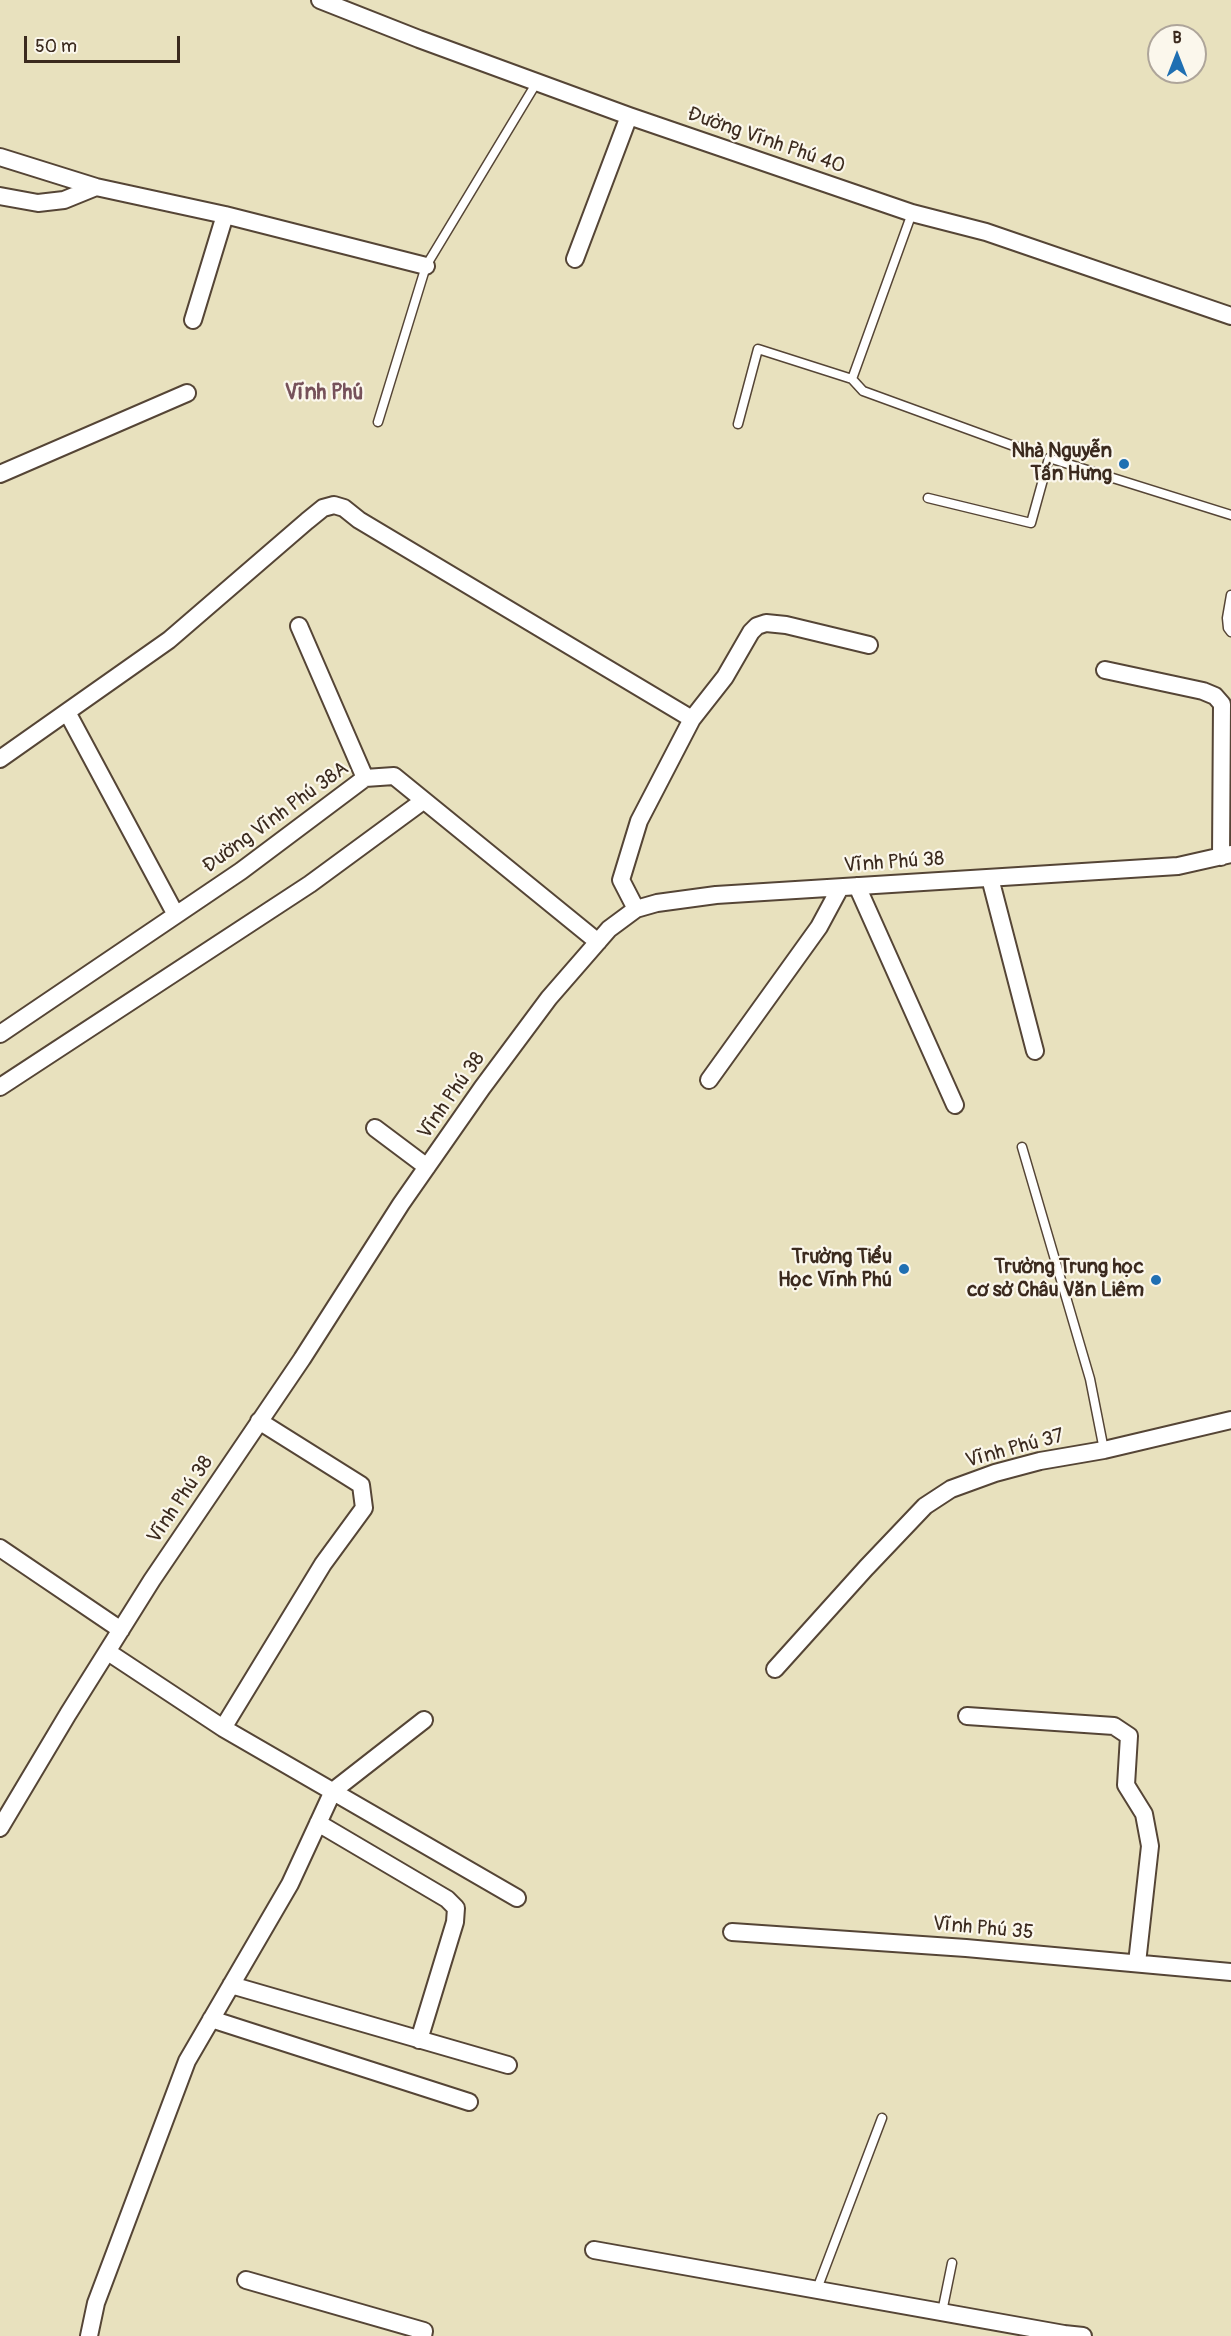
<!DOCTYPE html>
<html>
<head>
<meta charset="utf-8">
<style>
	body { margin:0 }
	#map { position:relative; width:1231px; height:2336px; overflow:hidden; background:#e8e1be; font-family:Pangolin,sans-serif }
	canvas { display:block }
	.north { position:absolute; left:1147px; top:24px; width:60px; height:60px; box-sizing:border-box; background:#fbf7ec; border:2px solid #aea59a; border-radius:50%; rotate:0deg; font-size:16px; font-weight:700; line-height:24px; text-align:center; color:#3b2a1e }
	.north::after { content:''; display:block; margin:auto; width:21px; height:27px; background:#1f6fb2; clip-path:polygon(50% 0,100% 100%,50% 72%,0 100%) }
	.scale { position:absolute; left:24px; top:36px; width:156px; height:27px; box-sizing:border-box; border:3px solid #3b2a1e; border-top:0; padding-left:8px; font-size:18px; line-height:21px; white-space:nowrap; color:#3b2a1e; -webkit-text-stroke:4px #fbf7ec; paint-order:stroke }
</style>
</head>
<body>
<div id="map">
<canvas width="1231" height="2336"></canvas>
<div class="north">B</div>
<div class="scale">50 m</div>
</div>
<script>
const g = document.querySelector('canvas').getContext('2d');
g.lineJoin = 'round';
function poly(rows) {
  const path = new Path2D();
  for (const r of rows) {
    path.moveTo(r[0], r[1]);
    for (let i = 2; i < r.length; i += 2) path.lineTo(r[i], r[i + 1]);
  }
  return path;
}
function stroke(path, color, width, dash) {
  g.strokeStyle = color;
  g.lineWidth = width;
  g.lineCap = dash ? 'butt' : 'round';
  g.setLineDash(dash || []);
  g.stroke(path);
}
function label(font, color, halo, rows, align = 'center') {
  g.font = font + ' Pangolin,sans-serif';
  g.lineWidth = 4.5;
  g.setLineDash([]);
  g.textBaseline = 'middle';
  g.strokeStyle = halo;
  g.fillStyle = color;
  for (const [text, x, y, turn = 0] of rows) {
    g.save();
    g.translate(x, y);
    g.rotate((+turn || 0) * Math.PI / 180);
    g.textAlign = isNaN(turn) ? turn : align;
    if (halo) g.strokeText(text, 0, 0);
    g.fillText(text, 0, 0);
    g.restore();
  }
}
const service = poly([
	[912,213,852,379,863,391,1033,453],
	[378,422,426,266,537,82],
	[738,424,758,349,852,379],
	[928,498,1031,523,1049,458,1231,515],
	[1231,595,1227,618,1228,628,1231,632],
	[1022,1147,1090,1379,1104,1450],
	[817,2289,882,2118],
	[942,2312,952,2263]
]);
const minor = poly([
	[320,0,419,39,629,116,912,213,986,232,1231,316],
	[0,157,96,187,225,215,426,266],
	[0,196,38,203,64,200,96,187],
	[575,259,629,116],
	[193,320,225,215],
	[0,474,187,393],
	[299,626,365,778],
	[1105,670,1203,691,1215,696,1222,704,1221,857],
	[67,712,176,915],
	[692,719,725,677,751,632,757,626,766,623,786,625,869,645],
	[0,759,169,640,307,521,323,508,334,505,344,508,359,520,692,719,639,821,621,880,636,909],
	[990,878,1035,1051],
	[857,886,955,1105],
	[0,1034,241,871,365,778,394,776,598,942],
	[709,1080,819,927,840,888],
	[0,1087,310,884,423,801],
	[375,1128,427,1167],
	[259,1421,361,1485,364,1508,323,1564,223,1728,517,1898],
	[0,1548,121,1630],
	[108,1652,223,1728],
	[775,1669,866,1568,925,1506,951,1489,995,1473,1040,1461,1104,1450,1231,1420],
	[967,1716,1114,1726,1129,1736,1126,1785,1144,1814,1150,1846,1137,1963],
	[318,1823,447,1899,456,1908,455,1922,419,2040],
	[0,1828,68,1714,152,1580,302,1359,401,1204,482,1088,549,998,609,929,636,909,657,903,716,895,1178,866,1231,854],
	[732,1932,966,1948,1231,1972],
	[231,1985,508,2065],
	[211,2019,469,2102],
	[594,2250,1064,2334],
	[246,2280,424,2331,423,2336],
	[89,2336,96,2303,187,2061,290,1884,333,1791,424,1720],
	[1063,2336,1064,2334,1083,2336]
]);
stroke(service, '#554536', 11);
stroke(minor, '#554536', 20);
stroke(service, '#fff', 8);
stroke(minor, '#fff', 16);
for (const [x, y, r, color] of [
	[1124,464,6,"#1f6fb2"],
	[904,1269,6,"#1f6fb2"],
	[1156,1280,6,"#1f6fb2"]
]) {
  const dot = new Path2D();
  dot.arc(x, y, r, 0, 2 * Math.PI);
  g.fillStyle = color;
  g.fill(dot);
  stroke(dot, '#fbf7ec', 2);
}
label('20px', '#3b2a1e', '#fbf7ec', [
	["Đường Vĩnh Phú 40",766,141,19],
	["Đường Vĩnh Phú 38A",276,818,-36],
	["Vĩnh Phú 38",894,863,-4],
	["Vĩnh Phú 38",452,1096,-55],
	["Vĩnh Phú 37",1015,1449,-15],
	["Vĩnh Phú 38",181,1500,-56],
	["Vĩnh Phú 35",983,1929,5]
]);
label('bold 20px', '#3b2a1e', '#fbf7ec', [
	["Nhà Nguyễn",1112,452],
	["Tấn Hưng",1112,475],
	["Trường Tiểu",892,1258],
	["Học Vĩnh Phú",892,1281],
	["Trường Trung học",1144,1268],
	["cơ sở Châu Văn Liêm",1144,1291]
], 'right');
label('bold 21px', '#76515a', '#fbf7ec', [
	["Vĩnh Phú",324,394]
]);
</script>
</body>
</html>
